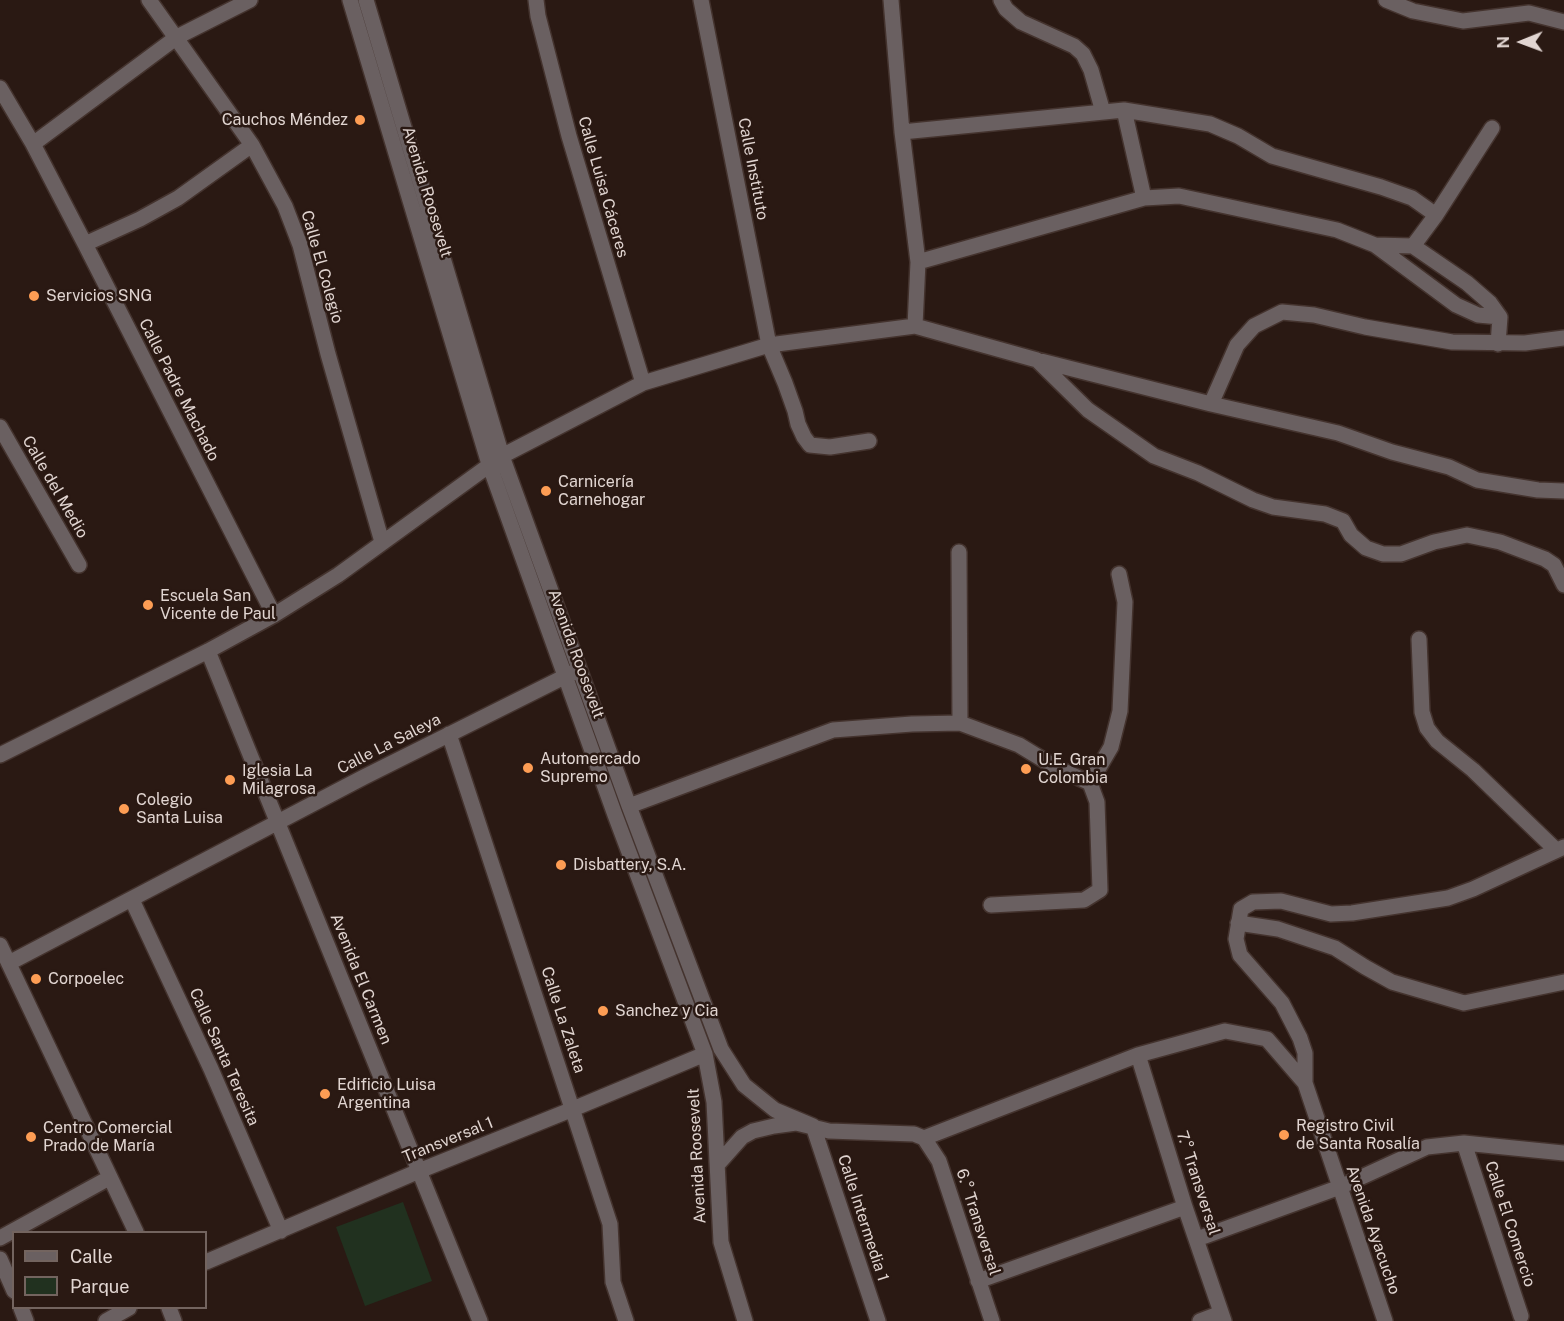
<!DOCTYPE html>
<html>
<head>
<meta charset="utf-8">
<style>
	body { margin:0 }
	#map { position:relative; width:1564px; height:1321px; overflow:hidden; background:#2a1913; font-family:"Public Sans",sans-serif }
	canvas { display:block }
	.legend { position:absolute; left:12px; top:1231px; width:195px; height:78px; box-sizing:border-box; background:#2a1913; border:2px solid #73645f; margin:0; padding:8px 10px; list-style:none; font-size:18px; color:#e1d5d1 }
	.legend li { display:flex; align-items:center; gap:12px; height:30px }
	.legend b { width:30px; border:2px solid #73645f }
	.north { position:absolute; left:1492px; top:12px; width:60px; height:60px; -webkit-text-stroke:4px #2a1913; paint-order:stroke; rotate:269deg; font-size:16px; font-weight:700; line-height:24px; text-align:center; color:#e1d5d1 }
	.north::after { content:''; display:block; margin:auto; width:21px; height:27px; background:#e1d5d1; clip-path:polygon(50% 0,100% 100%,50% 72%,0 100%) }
</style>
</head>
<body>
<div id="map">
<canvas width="1564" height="1321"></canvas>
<ul class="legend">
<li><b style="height:8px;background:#6a6061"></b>Calle</li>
<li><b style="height:16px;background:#21311f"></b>Parque</li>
</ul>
<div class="north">N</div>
</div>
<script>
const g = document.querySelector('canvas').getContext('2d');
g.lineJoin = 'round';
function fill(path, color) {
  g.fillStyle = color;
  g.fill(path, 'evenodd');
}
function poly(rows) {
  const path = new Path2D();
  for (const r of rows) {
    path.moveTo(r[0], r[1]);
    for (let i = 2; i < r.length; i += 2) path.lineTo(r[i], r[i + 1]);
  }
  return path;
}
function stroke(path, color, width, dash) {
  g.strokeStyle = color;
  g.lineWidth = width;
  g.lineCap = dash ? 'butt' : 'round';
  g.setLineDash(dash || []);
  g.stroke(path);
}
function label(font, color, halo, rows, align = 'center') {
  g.font = font + ' "Public Sans",sans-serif';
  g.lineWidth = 5;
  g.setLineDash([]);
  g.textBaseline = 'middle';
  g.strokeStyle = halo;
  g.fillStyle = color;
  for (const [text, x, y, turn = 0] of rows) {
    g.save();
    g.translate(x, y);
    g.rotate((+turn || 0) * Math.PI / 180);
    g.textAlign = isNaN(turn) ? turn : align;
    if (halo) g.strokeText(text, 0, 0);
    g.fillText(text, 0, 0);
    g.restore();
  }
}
fill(poly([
	[403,1202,432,1281,365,1306,336,1227]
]), '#21311f');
const minor = poly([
	[149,0,252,145,285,206,300,245,328,354,382,542],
	[350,0,489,464,615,815,705,1054,714,1102,721,1242,745,1321],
	[366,0,502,456,629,806,721,1049,744,1085,775,1110,813,1126],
	[536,0,538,16,569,136,643,383],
	[701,0,769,345,785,383,795,411,798,424,804,437,810,445,830,447,869,441],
	[891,0,902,132,918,262,915,326],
	[1001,0,1006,9,1021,22,1074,46,1083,54,1091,70,1103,112],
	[1386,0,1413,11,1463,21,1529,13,1564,22],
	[0,88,33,144,85,244,274,615],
	[1124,110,1144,198],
	[902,132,1124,110,1210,124,1238,136,1272,156,1381,187,1412,198,1436,215],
	[33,144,177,37,250,0],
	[85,244,140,219,178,198,252,145],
	[1375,245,1413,246,1467,283,1490,303,1500,317],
	[1413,246,1436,215,1492,128],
	[918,262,1144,198,1179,196,1337,230,1375,245,1456,305,1478,315,1500,317,1498,344],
	[1037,360,1088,410,1154,456,1198,473,1253,500,1273,507,1325,514,1343,521,1351,535,1366,548,1383,554,1401,554,1434,542,1467,535,1500,542,1545,559,1554,565,1564,585],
	[1211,404,1237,345,1254,326,1282,312,1314,315,1365,327,1452,342,1525,343,1564,338],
	[0,427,79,565],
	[959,552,960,723],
	[1419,639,1422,712,1427,728,1437,741,1473,770,1556,850],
	[208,651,480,1321],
	[449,734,610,1224,613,1282,626,1321],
	[0,755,208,651,274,615,338,575,502,456,643,383,769,345,915,326,1037,360,1211,404,1338,433,1392,452,1449,467,1477,480,1538,490,1564,491],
	[629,806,833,730,912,724,960,723,1019,745,1055,767,1090,783],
	[132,900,211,1069,281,1231],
	[991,905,1084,900,1100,890,1097,802,1090,783,1111,747,1120,711,1125,602,1119,574],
	[1238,923,1278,929,1335,948,1365,967,1392,982,1464,1003,1564,982],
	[0,945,136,1232],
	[9,963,364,777,574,672],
	[1138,1055,1185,1207,1224,1321],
	[813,1126,878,1321],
	[924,1138,939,1161,992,1321],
	[1464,1143,1521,1316],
	[718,1164,742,1137,753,1131,774,1126,796,1123,829,1131,914,1134,924,1138,1138,1055,1225,1031,1267,1039,1305,1083],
	[0,1238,109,1178],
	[1197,1239,1340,1187,1427,1147,1464,1143,1564,1153],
	[0,1259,14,1291],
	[206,1262,419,1171,573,1109,705,1054],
	[978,1281,1185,1207],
	[21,1308,26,1321],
	[169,1308,174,1321],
	[106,1321,129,1308],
	[1200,1321,1221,1313],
	[1385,1321,1305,1083,1305,1053,1300,1038,1282,1003,1240,955,1236,939,1241,909,1253,902,1281,901,1331,914,1352,913,1448,898,1473,889,1564,847]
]);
stroke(minor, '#44332e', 18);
stroke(minor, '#6a6061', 15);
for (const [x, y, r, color] of [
	[360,120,6,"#fd9d54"],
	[34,296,6,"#fd9d54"],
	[546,491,6,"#fd9d54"],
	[148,605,6,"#fd9d54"],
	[528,768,6,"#fd9d54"],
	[1026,769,6,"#fd9d54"],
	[230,780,6,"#fd9d54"],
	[124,809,6,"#fd9d54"],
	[561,865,6,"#fd9d54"],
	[36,979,6,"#fd9d54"],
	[603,1011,6,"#fd9d54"],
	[325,1094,6,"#fd9d54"],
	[1284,1135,6,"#fd9d54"],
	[31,1137,6,"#fd9d54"]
]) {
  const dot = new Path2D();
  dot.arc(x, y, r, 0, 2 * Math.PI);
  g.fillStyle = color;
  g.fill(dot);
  stroke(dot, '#2a1913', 2);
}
label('16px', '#e1d5d1', '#2a1913', [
	["Cauchos Méndez",348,120,"right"],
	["Servicios SNG",46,296],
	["Carnicería",558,482],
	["Carnehogar",558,500],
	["Escuela San",160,596],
	["Vicente de Paul",160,614],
	["Automercado",540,759],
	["Supremo",540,777],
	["U.E. Gran",1038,760],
	["Colombia",1038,778],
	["Iglesia La",242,771],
	["Milagrosa",242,789],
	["Colegio",136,800],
	["Santa Luisa",136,818],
	["Disbattery, S.A.",573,865],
	["Corpoelec",48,979],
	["Sanchez y Cia",615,1011],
	["Edificio Luisa",337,1085],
	["Argentina",337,1103],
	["Registro Civil",1296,1126],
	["de Santa Rosalía",1296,1144],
	["Centro Comercial",43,1128],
	["Prado de María",43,1146]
], 'left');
label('16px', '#e1d5d1', '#2a1913', [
	["Calle Instituto",753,169,79],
	["Calle Luisa Cáceres",603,187,74],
	["Avenida Roosevelt",427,192,73],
	["Calle El Colegio",322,267,74],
	["Calle Padre Machado",179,390,63],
	["Calle del Medio",55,487,60],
	["Avenida Roosevelt",576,654,70],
	["Calle La Saleya",389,744,-27],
	["Avenida El Carmen",361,979,68],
	["Calle La Zaleta",563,1020,72],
	["Calle Santa Teresita",224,1057,66],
	["Transversal 1",448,1140,-22],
	["Avenida Roosevelt",697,1156,-93],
	["7.° Transversal",1198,1183,72],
	["Calle Intermedia 1",863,1218,72],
	["6.° Transversal",978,1222,72],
	["Calle El Comercio",1510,1224,72],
	["Avenida Ayacucho",1373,1230,71]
]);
</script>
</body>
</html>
